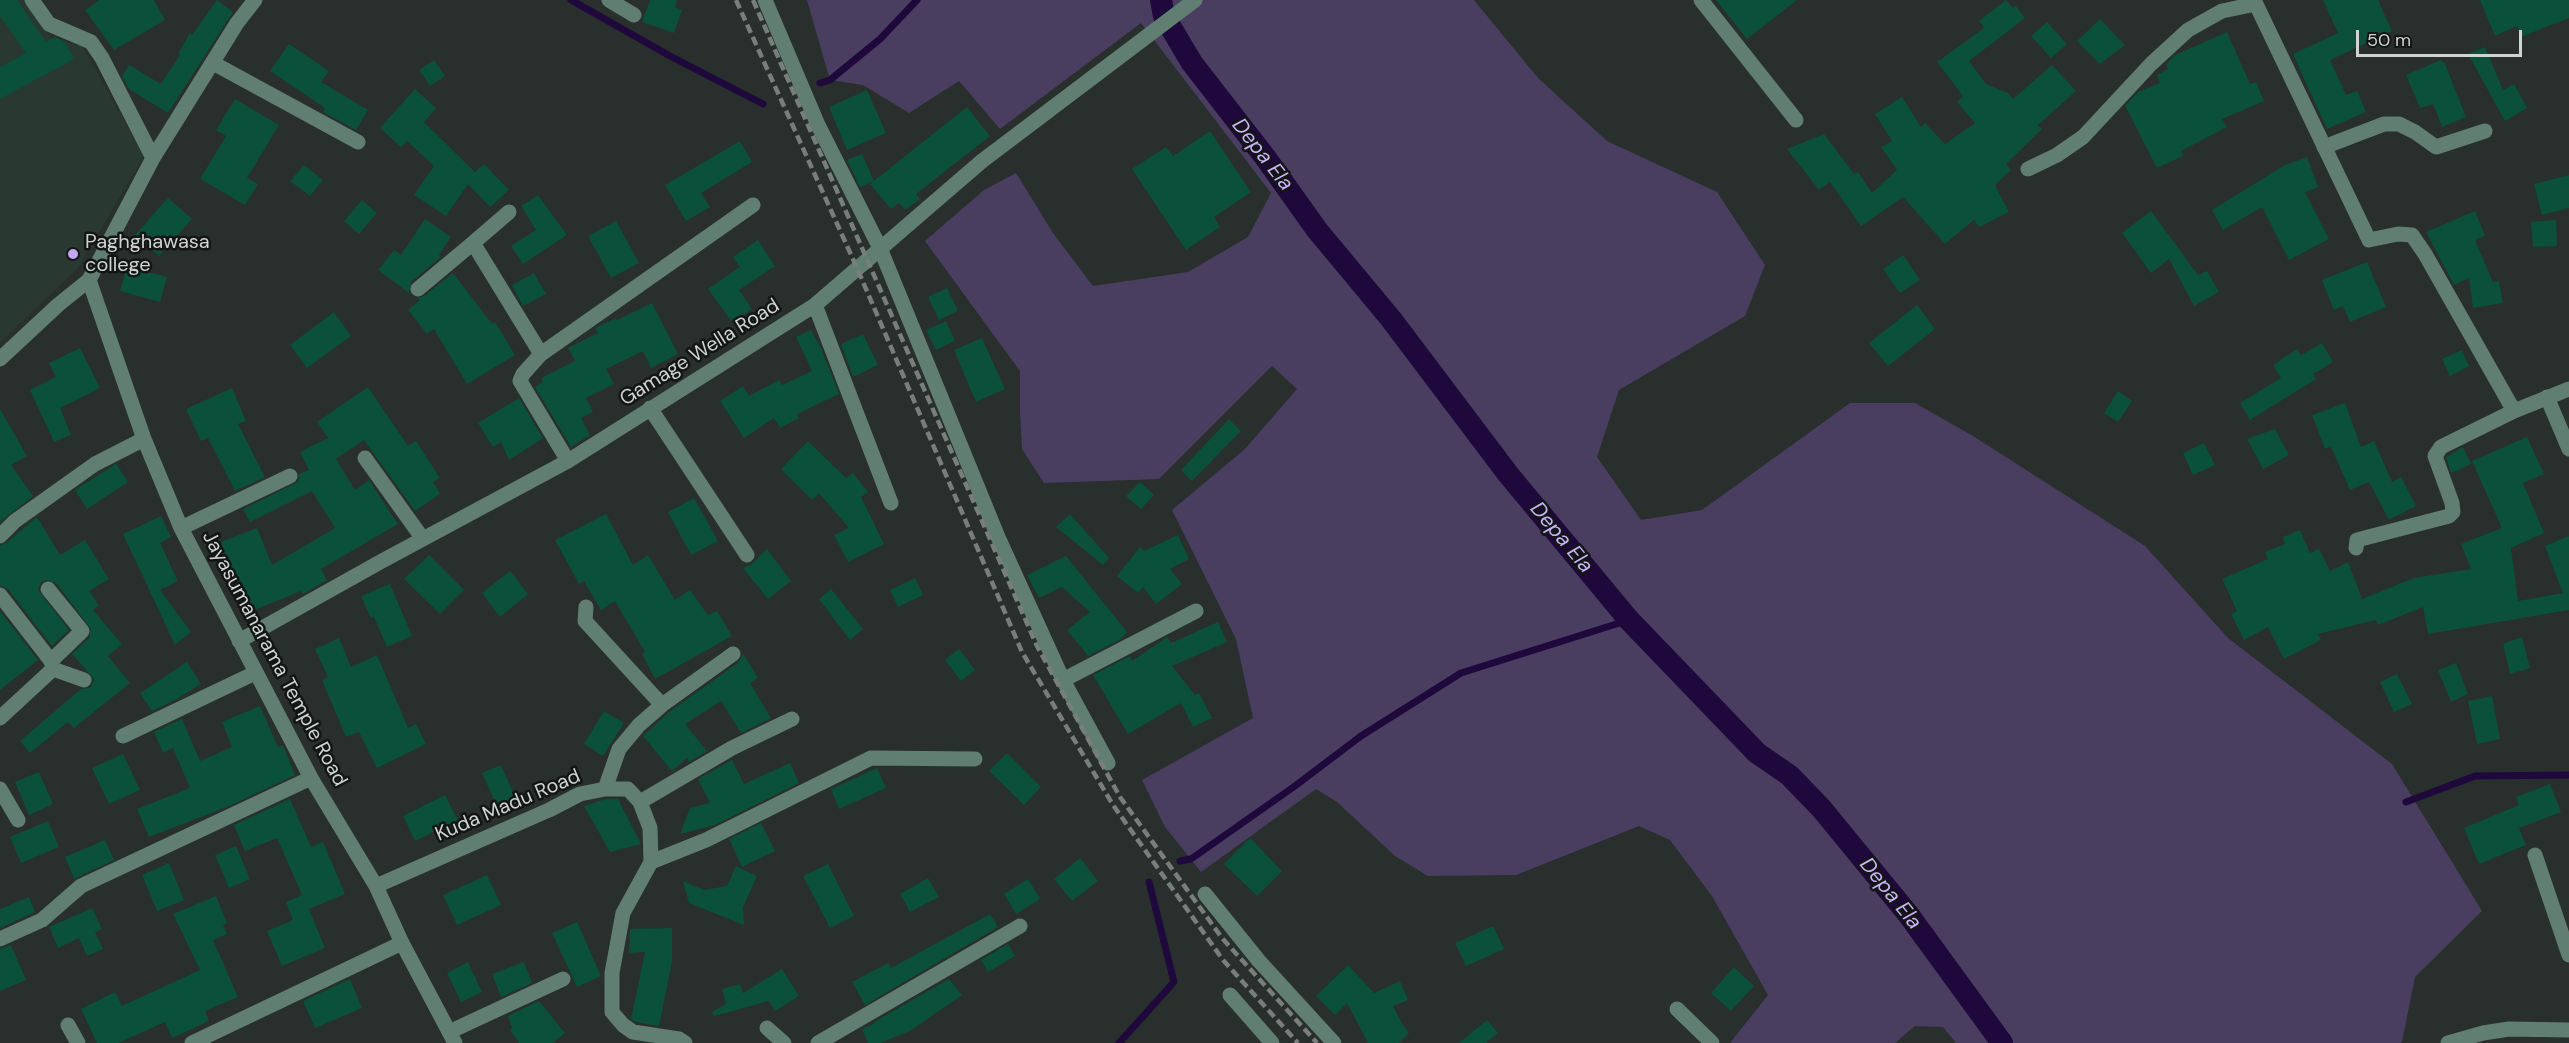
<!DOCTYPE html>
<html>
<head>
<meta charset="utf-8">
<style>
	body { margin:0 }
	#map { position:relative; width:2569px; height:1043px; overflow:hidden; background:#282f2c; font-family:"DM Sans",sans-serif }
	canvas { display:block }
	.scale { position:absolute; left:2356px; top:30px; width:166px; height:27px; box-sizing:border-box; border:3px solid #cfd4d2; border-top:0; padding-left:8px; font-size:18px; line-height:21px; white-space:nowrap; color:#cfd4d2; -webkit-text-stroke:4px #131615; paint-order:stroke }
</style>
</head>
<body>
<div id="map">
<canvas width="2569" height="1043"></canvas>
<div class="scale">50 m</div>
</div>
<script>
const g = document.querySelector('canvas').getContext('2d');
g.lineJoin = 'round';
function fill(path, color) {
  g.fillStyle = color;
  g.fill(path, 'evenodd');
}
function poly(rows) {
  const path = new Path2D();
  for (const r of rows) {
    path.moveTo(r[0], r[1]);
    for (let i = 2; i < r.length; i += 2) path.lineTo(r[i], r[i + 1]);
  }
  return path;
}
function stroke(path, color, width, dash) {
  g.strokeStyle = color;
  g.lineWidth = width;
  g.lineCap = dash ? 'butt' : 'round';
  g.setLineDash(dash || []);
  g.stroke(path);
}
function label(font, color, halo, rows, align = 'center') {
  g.font = font + ' "DM Sans",sans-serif';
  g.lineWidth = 5;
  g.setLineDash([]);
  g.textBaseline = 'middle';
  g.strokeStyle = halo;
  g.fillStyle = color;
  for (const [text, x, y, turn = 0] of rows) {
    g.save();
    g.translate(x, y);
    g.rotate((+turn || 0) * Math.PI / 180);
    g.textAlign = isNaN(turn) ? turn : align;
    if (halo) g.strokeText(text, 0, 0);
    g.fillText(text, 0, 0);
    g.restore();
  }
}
fill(poly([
	[0,0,23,0,52,39,82,46,144,156,78,268,0,343]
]), '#2a3832');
fill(poly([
	[807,0,1474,0,1538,78,1607,141,1717,192,1765,265,1745,316,1619,390,1597,457,1641,520,1702,510,1850,403,1915,403,1973,436,2145,546,2228,638,2392,764,2482,911,2415,977,2402,1042,2400,1043,1956,1043,1943,1027,1915,1026,1895,1043,1730,1043,1768,995,1712,896,1670,840,1639,826,1516,875,1428,876,1395,856,1337,802,1316,789,1201,872,1165,827,1142,780,1253,718,1236,639,1172,510,1245,449,1297,389,1272,366,1159,479,1044,483,1022,449,1020,412,1020,371,925,241,984,190,1016,173,1053,233,1093,286,1188,272,1248,237,1271,193,1141,23,1000,129,959,81,909,113,863,85,830,80]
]), '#4a3e60');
stroke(poly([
	[571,0,670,56,763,104],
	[820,83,830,80,880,39,917,0],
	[2406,802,2475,776,2569,775],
	[1180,861,1191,859,1295,786,1361,736,1461,673,1629,620],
	[1119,1043,1174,982,1149,882]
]), '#1f083b', 7);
stroke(poly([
	[1161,0,1164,16,1192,63,1265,157,1317,230,1391,319,1508,474,1629,620,1757,753,1789,775,1821,808,1908,914,2002,1043]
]), '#1f083b', 22);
fill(poly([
	[0,0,17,0,46,42,55,37,64,41,74,59,0,99,0,67,26,53,0,16],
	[99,0,154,0,165,20,114,50,85,10],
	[217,0,233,12,168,113,129,89,122,76,129,65,161,84,180,55,178,54,190,33,192,35],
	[650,0,677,0,675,7,682,10,674,33,642,22],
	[1716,0,1797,0,1747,39],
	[2006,0,2013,8,2016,6,2025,18,1969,61,1986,84,2008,93,2013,99,2052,65,2076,91,2038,125,2042,129,2006,164,2011,170,1995,185,2009,212,1979,227,1974,220,1945,244,1903,197,1861,226,1830,182,1819,190,1787,149,1824,134,1854,174,1858,172,1872,193,1897,170,1881,147,1892,141,1875,114,1902,97,1921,127,1925,123,1945,144,1975,123,1957,102,1963,96,1937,62,1984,28,1979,21],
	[2323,0,2378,0,2392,31,2330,60,2346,95,2357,91,2366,112,2327,129,2293,54,2338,33],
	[2480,0,2569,0,2569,18,2521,37,2517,26,2495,36],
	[2100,19,2125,45,2100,64,2077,41],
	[2047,22,2067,44,2051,58,2031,36],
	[2227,32,2250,84,2256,82,2264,101,2222,119,2227,127,2181,151,2183,156,2157,168,2125,106,2138,92,2160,83,2157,75,2168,69,2166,64,2175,55],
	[289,44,329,71,321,82,368,110,356,130,323,112,325,108,270,71],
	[2485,47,2503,90,2514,84,2527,108,2505,121,2468,54],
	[434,60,445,76,430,86,419,70],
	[2441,60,2445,64,2466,117,2442,127,2433,104,2420,108,2406,75],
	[415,89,436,108,424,122,475,172,484,164,509,190,490,207,468,184,446,216,414,195,434,166,407,141,401,147,380,128],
	[867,90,886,133,847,150,829,107],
	[235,99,279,125,247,178,258,184,245,205,200,179,226,136,216,130],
	[967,107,990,136,916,194,920,199,905,210,899,203,891,209,870,184],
	[1210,131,1251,192,1214,217,1220,227,1186,250,1132,169,1166,147,1173,156],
	[740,141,752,162,701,193,710,207,686,221,665,185],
	[862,154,874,181,860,187,847,160],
	[2307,157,2318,187,2305,192,2329,239,2289,260,2262,207,2223,230,2212,210,2285,165],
	[304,165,323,180,310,196,290,181],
	[2569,175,2569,208,2542,215,2534,184],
	[538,195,567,235,523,264,511,246,536,230,521,206],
	[168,198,192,219,159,256,135,235],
	[362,200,377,213,359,234,344,221],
	[2151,211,2198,275,2207,271,2219,292,2194,306,2169,259,2151,273,2122,233],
	[2475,211,2485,236,2475,240,2493,282,2499,281,2503,303,2473,308,2469,278,2454,285,2426,232],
	[425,219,451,237,439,255,441,257,411,282,409,293,378,270,394,250,401,255],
	[2556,220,2557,246,2533,247,2531,222],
	[616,221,639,263,611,278,588,236],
	[758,240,775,266,739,290,752,309,732,322,708,289,740,267,733,257],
	[1903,255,1920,280,1900,293,1883,269],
	[2367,262,2386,307,2350,322,2343,306,2334,310,2322,280],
	[127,267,167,277,160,302,120,291],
	[453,273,492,324,495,322,515,355,467,384,434,329,427,334,408,310,420,300,417,298,424,296],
	[534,273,546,294,523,306,512,285],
	[947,288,958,311,939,320,928,297],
	[652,303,678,354,651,368,643,351,606,369,614,384,586,398,593,412,581,418,590,435,571,447,535,387,543,382,541,378,575,361,568,348,598,333,595,328,616,318,617,320],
	[1917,305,1935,329,1888,366,1869,343],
	[334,312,351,336,307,368,290,345],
	[946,321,955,341,936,350,926,330],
	[811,330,821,348,839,394,797,414,799,418,780,428,774,418,744,438,720,401,743,386,749,396,779,380,782,385,812,371,796,337],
	[863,334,878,365,853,377,841,344],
	[982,338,1005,389,976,402,954,350],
	[2322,343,2333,362,2313,374,2316,379,2250,420,2240,403,2281,378,2273,365,2297,349,2301,355],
	[80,348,100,388,60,408,71,435,54,442,30,390,56,377,49,363],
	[2462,350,2469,366,2450,376,2442,359],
	[368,387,408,446,416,441,440,478,433,482,440,494,415,511,364,440,336,459,355,490,369,480,398,524,321,569,327,580,303,594,301,591,245,614,233,585,237,583,221,542,257,528,272,565,335,528,312,491,250,522,243,509,298,482,299,474,309,470,300,452,328,438,317,422],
	[232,388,246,421,238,424,265,477,235,491,208,438,201,441,186,409],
	[2118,391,2132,401,2118,422,2104,413],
	[519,398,543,438,509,460,501,442,493,447,478,423],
	[2345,403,2361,447,2374,441,2392,482,2401,477,2416,506,2389,520,2369,482,2350,490,2331,447,2325,449,2312,415],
	[0,409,27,456,11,465,33,496,0,522],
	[1229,419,1241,431,1192,481,1181,470],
	[2275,429,2289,455,2263,469,2247,439],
	[2527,437,2544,474,2523,483,2544,533,2511,548,2518,601,2563,593,2545,546,2569,536,2569,610,2428,634,2423,607,2378,625,2376,620,2318,634,2321,640,2284,659,2268,627,2244,640,2231,614,2237,611,2222,579,2268,559,2265,552,2285,544,2283,537,2300,530,2310,553,2319,549,2330,571,2348,562,2362,599,2414,578,2471,569,2461,544,2502,528,2472,461],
	[808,441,846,478,853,473,868,492,861,497,884,544,848,562,834,535,849,528,819,493,812,500,781,469],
	[2204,443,2215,465,2193,475,2183,453],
	[2463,447,2471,464,2451,473,2446,457],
	[116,464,128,482,87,509,75,490],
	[1140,482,1154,495,1141,509,1126,496],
	[694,498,718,541,691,555,668,512],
	[606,514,633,565,648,555,675,600,690,590,708,615,717,611,732,636,655,679,642,654,645,652,615,601,601,610,584,581,579,584,555,540],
	[1070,514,1109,558,1103,565,1056,527],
	[161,516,171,537,160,543,178,581,160,590,191,632,175,645,123,534],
	[37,517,60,555,85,540,109,579,89,591,99,605,93,610,122,644,108,656,130,683,74,728,68,722,30,753,20,741,81,689,90,688,94,679,72,654,89,638,91,629,56,583,46,580,41,582,38,590,69,630,52,646,8,589,0,585,0,545,6,543],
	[1178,535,1189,559,1170,569,1182,584,1156,604,1143,587,1138,593,1117,576,1140,547,1144,551],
	[767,549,791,581,768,599,743,568,753,563],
	[429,555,464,590,440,614,404,579],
	[1066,556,1127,632,1121,639,1088,656,1067,630,1090,612,1062,587,1039,598,1027,575],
	[510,571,528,594,500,617,482,593],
	[915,578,923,595,898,607,890,590],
	[390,584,412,636,387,647,374,617,371,618,361,596],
	[831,589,863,629,850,640,819,599],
	[0,611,38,660,0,690],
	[1218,622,1227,642,1172,666,1195,695,1199,693,1212,718,1193,727,1181,703,1128,734,1093,675,1130,656,1132,661,1167,637,1171,643],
	[2522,637,2530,668,2510,674,2503,644],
	[339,638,351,667,377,655,408,728,416,724,426,744,377,768,359,732,346,737,322,680,328,677,315,649],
	[959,649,975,670,961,681,945,660],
	[743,653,758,678,750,683,771,718,741,733,721,701,685,724,707,751,689,762,687,758,672,771,643,736,668,713,739,662],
	[187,662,201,684,177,699,152,711,140,693],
	[2456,663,2468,694,2451,702,2438,670],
	[2397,674,2412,704,2394,712,2380,682],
	[2492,696,2500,739,2477,744,2468,701],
	[260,706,278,747,283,745,295,775,227,807,149,837,137,809,190,788,173,748,163,753,154,732,182,719,200,761,232,747,222,722],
	[604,711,624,723,603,756,584,744],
	[1007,753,1041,787,1024,805,989,771],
	[123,754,140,790,109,804,92,768],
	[732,760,744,784,790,763,799,783,715,825,680,834,690,808,710,803,698,779],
	[501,765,518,803,499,811,482,773],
	[877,768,886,788,839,809,831,789],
	[39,772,53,804,29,815,15,782],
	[2550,784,2561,812,2519,828,2526,845,2479,864,2464,828,2519,805,2516,797],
	[445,795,458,820,415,841,403,816],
	[290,799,311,847,323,842,345,894,309,909,325,948,282,966,267,931,293,920,286,902,302,895,277,838,245,851,234,825],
	[606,799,618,799,641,844,610,852,584,806],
	[48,821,59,847,21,863,10,837],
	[761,823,775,851,742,867,729,839],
	[1250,838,1282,871,1257,896,1224,864],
	[105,840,114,860,74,879,65,857],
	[236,846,250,879,229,888,215,855],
	[1080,858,1098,881,1072,901,1054,879],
	[169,863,184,900,157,911,142,875],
	[828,864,854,916,830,928,803,876],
	[736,866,757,876,743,907,744,925,689,903,683,881,704,890,727,886],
	[487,875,501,905,457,925,443,895],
	[928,878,939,897,910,912,900,894],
	[1028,879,1040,899,1016,914,1004,894],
	[216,896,227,923,223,925,227,934,213,940,238,997,205,1011,209,1021,172,1038,165,1022,118,1043,97,1043,81,1009,115,992,122,1006,200,970,173,914],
	[29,897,35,912,0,928,0,909],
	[92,908,102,929,95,932,103,949,87,956,79,938,58,948,49,927],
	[990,914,998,927,865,1005,852,982,888,963,891,968],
	[577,922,601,976,577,987,552,933],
	[1493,926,1504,949,1466,966,1455,943],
	[672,928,672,962,659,1026,636,1022,631,1019,645,952,629,953,630,929],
	[1008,944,1015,956,988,972,981,960],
	[11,945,26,980,0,991,0,949],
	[468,962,482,992,461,1002,447,973],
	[524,962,532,983,501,997,492,974],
	[1348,965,1374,993,1400,981,1408,1000,1393,1006,1404,1027,1409,1033,1399,1043,1368,1043,1347,1003,1335,1015,1316,996],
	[1734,967,1754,986,1731,1011,1711,993],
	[782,969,799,996,775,1011,769,1001,714,1016,712,1012,726,1004,722,989,740,984,743,993],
	[350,979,362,1008,315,1028,303,1001],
	[949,979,962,995,910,1031,880,1043,868,1043,862,1029,875,1023,874,1022],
	[539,1001,565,1033,553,1043,519,1043,510,1030,512,1028,508,1016],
	[1487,1020,1498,1033,1486,1043,1459,1043]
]), '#0b503b');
stroke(poly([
	[32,0,49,24,91,42,102,58,153,158],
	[609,0,634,15],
	[765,0,818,125,880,248,998,537,1063,680,1196,611],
	[1701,0,1796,120],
	[2254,0,2369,240,2398,234,2412,235,2425,254,2514,411,2569,389],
	[213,63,358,142],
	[2324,147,2384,124,2399,124,2415,132,2436,147,2485,131],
	[2028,169,2057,155,2083,137,2151,64,2188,30,2222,11,2256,4],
	[473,243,509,212],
	[89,280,144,439,181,528,311,778,376,886,402,943,455,1043],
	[418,289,473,243,541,354,523,374,520,381,568,461],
	[815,305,891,503],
	[541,354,753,205],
	[0,359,58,305,89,280,153,158,237,23,255,0],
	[2547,397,2569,449],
	[650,408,747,555],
	[365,458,423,539],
	[181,528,290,476],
	[0,536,15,521,95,464,144,439],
	[2356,548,2357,540,2449,516,2453,512,2452,503,2435,456,2441,447,2514,411],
	[48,589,82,631,51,661],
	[0,595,51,661,53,669,0,718],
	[586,607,585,621,662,705],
	[239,641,382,561,568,461,815,305,982,161,1195,0],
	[53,669,84,680],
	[1063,680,1108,763],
	[123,736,255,673],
	[0,789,18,820],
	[605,789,619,749,639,725,662,705,733,654],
	[640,802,732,748,792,719],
	[2535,855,2569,955],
	[651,862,706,840,871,758,975,759],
	[376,886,549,810,580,794,605,789,628,789,640,802,650,828,651,862,623,913,612,973,612,1012,623,1025,633,1032,679,1039,685,1043],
	[1205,894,1259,961,1334,1043],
	[0,939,42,920,81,886,311,778],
	[1230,995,1272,1043],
	[1677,1009,1712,1043],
	[68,1025,78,1043],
	[767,1028,784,1043],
	[449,1032,563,979],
	[192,1043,402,943],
	[818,1043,1020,926],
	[2448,1043,2483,1033,2509,1029,2569,1030]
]), '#607f72', 15);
stroke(poly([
	[736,0,857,268,1022,652,1113,805,1223,960,1298,1043],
	[753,0,1037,646,1120,797,1222,938,1317,1043]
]), '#787e7c', 4.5, [9, 4.5]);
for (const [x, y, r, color] of [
	[73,254,6,"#c1a8f3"]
]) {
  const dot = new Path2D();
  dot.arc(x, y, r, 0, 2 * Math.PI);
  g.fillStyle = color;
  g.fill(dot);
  stroke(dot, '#131615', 2);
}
label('20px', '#cfd4d2', '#131615', [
	["Paghghawasa",85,243],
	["college",85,266]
], 'left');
label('20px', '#cfd4d2', '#131615', [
	["Gamage Wella Road",700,353,-32],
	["Jayasumanarama Temple Road",274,659,62],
	["Kuda Madu Road",508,806,-23]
]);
label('italic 21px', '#c9b3f8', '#131615', [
	["Depa Ela",1262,155,52],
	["Depa Ela",1561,538,50],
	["Depa Ela",1890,894,51]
]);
</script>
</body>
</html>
